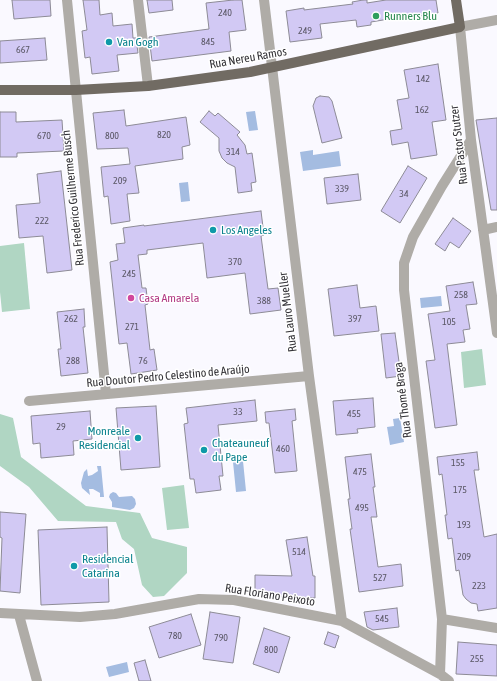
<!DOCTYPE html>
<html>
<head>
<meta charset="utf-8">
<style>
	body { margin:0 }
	canvas { display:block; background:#faf9ff }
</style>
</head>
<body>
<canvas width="497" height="681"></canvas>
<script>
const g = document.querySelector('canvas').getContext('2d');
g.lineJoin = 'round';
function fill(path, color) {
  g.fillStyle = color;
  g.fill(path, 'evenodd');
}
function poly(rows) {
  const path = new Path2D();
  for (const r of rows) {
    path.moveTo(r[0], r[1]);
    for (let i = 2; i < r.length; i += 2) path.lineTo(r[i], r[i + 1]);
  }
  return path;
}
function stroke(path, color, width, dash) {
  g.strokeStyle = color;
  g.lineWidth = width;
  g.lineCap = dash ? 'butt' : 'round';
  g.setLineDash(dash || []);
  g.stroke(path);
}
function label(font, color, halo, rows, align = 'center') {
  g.font = font + ' "Asap Condensed",sans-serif';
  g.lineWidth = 3;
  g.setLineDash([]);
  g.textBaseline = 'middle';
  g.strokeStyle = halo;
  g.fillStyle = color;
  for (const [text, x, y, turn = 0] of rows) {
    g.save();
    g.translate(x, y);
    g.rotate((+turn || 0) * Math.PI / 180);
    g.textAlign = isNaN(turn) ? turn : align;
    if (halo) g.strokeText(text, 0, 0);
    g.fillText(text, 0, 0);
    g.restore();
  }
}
fill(poly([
	[24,243,30,309,2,312,0,292,0,246],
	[482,349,486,385,464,388,461,352],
	[0,414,13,418,21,457,86,506,140,513,152,538,187,547,187,573,164,596,153,597,142,585,134,549,122,539,116,522,58,521,29,487,0,466],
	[184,485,189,528,167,530,162,488]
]), '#b0d6c3');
fill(poly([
	[255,111,258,130,249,131,246,112],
	[313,150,313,155,339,151,341,166,303,171,300,152],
	[188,182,190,201,181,202,179,183],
	[441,296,442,306,421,308,420,298],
	[400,418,404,442,390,445,387,427,394,426,393,419],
	[243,461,246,491,236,492,233,462],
	[97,466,101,466,104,497,100,497,100,493,93,489,89,489,90,495,82,488,81,483,84,472,87,469,88,476,92,475,98,471],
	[113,492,116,493,119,497,132,496,135,499,136,504,134,508,130,510,112,507,112,502,109,497,110,494],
	[127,662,129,672,109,677,106,667]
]), '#a4bce1');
const building = poly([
	[12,0,50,0,51,16,14,19,12,0],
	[83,0,99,0,100,15,112,13,113,26,132,24,133,38,136,38,138,53,117,55,119,71,92,74,90,57,85,58,82,31,87,30,83,0],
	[147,0,172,0,173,10,149,13,147,0],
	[233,0,242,0,246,30,229,32,231,51,152,61,149,37,209,29,206,3,233,0],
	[363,0,367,0,367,3,386,0,436,0,438,13,401,19,401,17,371,22,371,25,357,27,356,20,320,24,322,38,290,42,286,11,304,8,304,10,353,4,352,2,363,0],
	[45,38,47,60,0,63,0,41,45,38],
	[438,64,446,120,432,122,437,155,411,159,408,142,392,145,390,131,402,129,397,100,409,98,404,70,438,64],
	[320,96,329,97,332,101,342,138,322,143,313,106,316,98,320,96],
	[124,110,126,126,186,117,190,145,182,147,183,159,135,166,139,193,127,194,130,221,111,224,108,196,104,197,101,167,130,164,128,148,97,149,93,113,124,110],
	[209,111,215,116,218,113,240,132,237,135,245,145,247,154,252,153,256,182,251,183,252,191,238,193,235,167,227,163,222,158,219,151,219,138,200,122,209,111],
	[0,112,16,112,16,122,62,120,64,151,17,153,17,157,0,157,0,112],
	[497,118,497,210,491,210,476,120,497,118],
	[408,166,427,178,400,223,381,211,408,166],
	[61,171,72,270,47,273,43,236,19,238,16,205,40,203,37,174,61,171],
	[358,174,361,200,327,204,324,178,358,174],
	[261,211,264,235,261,236,268,289,278,288,281,310,250,314,245,273,207,278,203,243,147,250,147,254,138,255,142,288,146,288,148,304,145,305,150,350,154,349,157,370,131,374,127,343,119,344,110,262,118,260,116,244,125,243,123,228,144,225,144,226,261,211],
	[453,218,471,231,459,248,450,242,445,251,435,244,453,218],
	[473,282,477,304,466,305,470,329,463,330,465,342,447,344,457,425,435,428,426,361,435,360,428,314,450,311,446,286,473,282],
	[357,285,360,308,376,306,379,331,334,336,328,289,357,285],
	[84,309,85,327,83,327,88,373,61,376,58,349,61,349,57,312,84,309],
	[395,333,401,376,386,378,381,334,395,333],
	[373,398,375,427,357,429,358,433,336,435,333,401,373,398],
	[255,400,257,421,218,425,223,476,219,476,221,490,196,493,194,479,190,479,184,424,188,423,186,408,255,400],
	[156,406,160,467,121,470,116,408,156,406],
	[295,409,296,420,292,421,297,471,275,473,269,423,266,423,265,412,295,409],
	[90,411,92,439,73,441,74,455,41,458,40,443,33,444,31,416,90,411],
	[477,452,479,470,474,470,484,537,497,534,497,608,478,611,477,604,471,603,466,599,463,595,459,570,456,571,452,538,448,539,445,515,447,515,442,474,439,475,437,457,477,452],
	[371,454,375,487,373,487,377,517,371,517,378,567,401,564,403,586,359,592,350,529,352,529,348,499,350,499,345,457,371,454],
	[0,512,26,514,20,593,0,591,2,538,0,537,0,512],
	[107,527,109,602,41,605,38,530,107,527],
	[307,537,313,576,315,576,315,598,255,596,255,575,292,576,286,540,307,537],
	[397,608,399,627,373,630,367,627,364,612,397,608],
	[210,612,240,617,233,663,203,659,210,612],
	[191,614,201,645,159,658,149,627,191,614],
	[264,628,290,637,279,673,253,664,264,628],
	[328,632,339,636,335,648,324,644,328,632],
	[458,642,497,645,497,676,456,674,458,642],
	[145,660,151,681,139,681,134,663,145,660]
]);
fill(building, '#d2c9f4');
stroke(building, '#8d8b96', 1);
stroke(poly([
	[67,0,106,394],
	[138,0,148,86],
	[264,0,309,376,342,621],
	[497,20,460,27,471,140,497,333],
	[483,230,497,227],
	[29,401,309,376],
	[0,613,80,617,115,614,199,599,234,600,342,621,440,674,449,681],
	[19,615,37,681],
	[442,619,497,628],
	[440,674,442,619,404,290,404,263,413,237,442,186,471,140]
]), '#afaca7', 10);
stroke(poly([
	[0,90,76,90,148,86,250,72,460,27,456,0]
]), '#716b63', 10);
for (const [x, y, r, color] of [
	[376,16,4,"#2e9e5b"],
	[109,42,4,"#0f9aa8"],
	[213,230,4,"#0f9aa8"],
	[131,298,4,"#d1479c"],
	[138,438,4,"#0f9aa8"],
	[204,450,4,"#0f9aa8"],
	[74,566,4,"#0f9aa8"]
]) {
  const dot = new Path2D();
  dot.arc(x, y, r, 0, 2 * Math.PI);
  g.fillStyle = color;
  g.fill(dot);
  stroke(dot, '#fff', 1.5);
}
label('10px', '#5b5866', null, [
	["240",225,13],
	["249",305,31],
	["845",208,42],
	["667",23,50],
	["142",423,79],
	["162",422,110],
	["820",164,135],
	["670",44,136],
	["800",112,136],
	["314",233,152],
	["209",120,181],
	["339",342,189],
	["34",404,194],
	["222",42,221],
	["370",235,262],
	["245",129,274],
	["258",461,295],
	["388",264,301],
	["262",71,319],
	["397",355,319],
	["105",449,322],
	["271",132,327],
	["288",73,361],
	["76",143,361],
	["33",238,412],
	["455",354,414],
	["29",61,427],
	["460",283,449],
	["155",458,463],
	["475",360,472],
	["175",460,490],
	["495",362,508],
	["193",464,525],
	["514",299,552],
	["209",464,557],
	["527",380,578],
	["223",479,586],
	["545",382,619],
	["780",175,636],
	["790",221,638],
	["800",271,650],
	["255",477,659]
]);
label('12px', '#27864d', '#fff', [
	["Runners Blu",384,16]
], 'left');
label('12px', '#0d838f', '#fff', [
	["Van Gogh",117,42],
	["Los Angeles",221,230],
	["Monreale",130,431,"right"],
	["Residencial",130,445,"right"],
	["Chateauneuf",212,443],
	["du Pape",212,457],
	["Residencial",82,559],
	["Catarina",82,573]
], 'left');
label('12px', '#333237', '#fff', [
	["Rua Nereu Ramos",248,58,-10],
	["Rua Pastor Stutzer",459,145,-97],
	["Rua Frederico Guilherme Busch",73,198,-96],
	["Rua Lauro Mueller",288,312,-97],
	["Rua Doutor Pedro Celestino de Araújo",168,376,-5],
	["Rua Thomé Braga",403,400,-97],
	["Rua Floriano Peixoto",270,595,9]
]);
label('12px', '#b23c85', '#fff', [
	["Casa Amarela",139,298]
], 'left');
</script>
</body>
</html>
